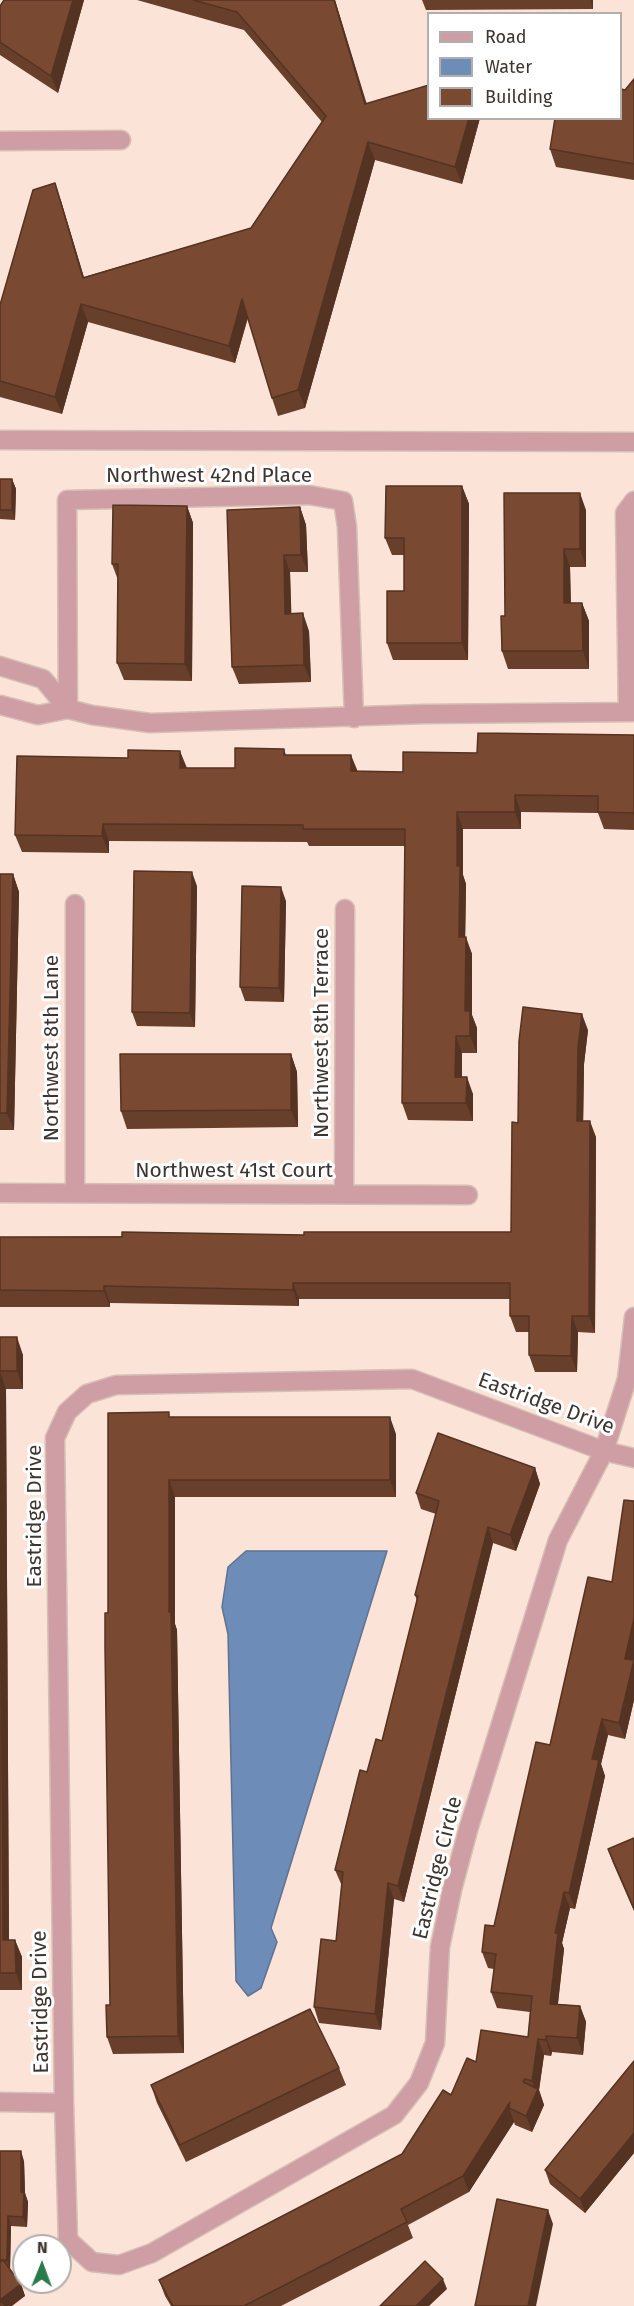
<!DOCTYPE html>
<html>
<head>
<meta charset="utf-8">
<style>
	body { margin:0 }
	#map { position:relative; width:634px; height:2306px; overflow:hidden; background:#fbe3d8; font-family:"Fira Sans",sans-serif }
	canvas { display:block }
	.legend { position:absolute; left:427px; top:12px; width:195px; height:108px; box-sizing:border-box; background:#fff; border:2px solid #b2aeac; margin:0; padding:8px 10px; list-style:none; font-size:18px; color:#3e3530 }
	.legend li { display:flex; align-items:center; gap:12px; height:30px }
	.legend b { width:30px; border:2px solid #b2aeac }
	.north { position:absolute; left:12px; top:2234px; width:60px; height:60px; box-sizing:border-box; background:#fff; border:2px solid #b2aeac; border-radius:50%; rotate:1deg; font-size:16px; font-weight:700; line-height:24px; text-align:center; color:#3e3530 }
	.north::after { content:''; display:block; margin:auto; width:21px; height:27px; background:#2b7a4a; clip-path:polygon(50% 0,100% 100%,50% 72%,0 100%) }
</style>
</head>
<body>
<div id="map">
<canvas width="634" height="2306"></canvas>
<ul class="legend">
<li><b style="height:8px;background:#cf9da4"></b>Road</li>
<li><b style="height:16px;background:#6d8cb8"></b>Water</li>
<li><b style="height:16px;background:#794931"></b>Building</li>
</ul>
<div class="north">N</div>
</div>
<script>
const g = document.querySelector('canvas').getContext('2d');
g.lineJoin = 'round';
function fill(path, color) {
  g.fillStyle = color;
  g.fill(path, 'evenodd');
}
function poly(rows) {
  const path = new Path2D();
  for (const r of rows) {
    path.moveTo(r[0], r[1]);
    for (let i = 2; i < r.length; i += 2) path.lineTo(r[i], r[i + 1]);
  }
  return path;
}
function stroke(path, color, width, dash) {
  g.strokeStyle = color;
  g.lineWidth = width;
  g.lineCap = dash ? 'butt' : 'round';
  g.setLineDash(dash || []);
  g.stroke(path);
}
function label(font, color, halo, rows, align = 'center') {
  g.font = font + ' "Fira Sans",sans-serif';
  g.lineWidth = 6;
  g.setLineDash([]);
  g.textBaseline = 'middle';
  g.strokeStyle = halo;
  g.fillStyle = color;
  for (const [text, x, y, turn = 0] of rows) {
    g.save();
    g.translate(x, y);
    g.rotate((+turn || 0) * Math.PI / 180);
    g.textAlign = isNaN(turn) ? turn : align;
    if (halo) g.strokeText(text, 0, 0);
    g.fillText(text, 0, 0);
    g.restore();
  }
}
const water = poly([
	[246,1551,387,1551,271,1928,277,1942,261,1988,248,1996,236,1981,228,1634,222,1607,228,1567,246,1551]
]);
fill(water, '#6d8cb8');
stroke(water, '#5f728f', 1.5);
const street = poly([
	[0,141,121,140],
	[0,440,634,442],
	[0,666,43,679,68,709],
	[0,705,38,715,68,709,92,715,150,723,425,714,634,712],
	[68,709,67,500,309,495,343,501,347,527,354,718],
	[628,712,625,513,634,501],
	[75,904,75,1193],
	[0,1193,468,1195],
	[344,1194,345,909],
	[634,1317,627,1379,604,1451,558,1540,468,1830,452,1890,440,1947,435,2043,419,2083,394,2115,152,2253,119,2265,92,2262,68,2240,64,2103,55,1438,67,1412,87,1394,116,1385,412,1379,604,1451,634,1458],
	[0,2102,64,2103]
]);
stroke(street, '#d5c0b6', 21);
stroke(street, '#cf9da4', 18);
fill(poly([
	[4,0,84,0,58,93,0,55,0,6],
	[137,0,335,0,366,104,429,118,480,118,462,184,375,160,305,408,278,416,272,398,248,318,235,363,88,322,62,414,0,397,0,305,61,201,84,277,251,228,322,122,244,30],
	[422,0,593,0,593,9,426,10],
	[634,79,634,180,556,167,550,149,625,90],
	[0,479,12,479,16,489,15,520,0,519],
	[462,486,469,504,468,660,393,660,387,643,404,591,404,555,392,555,385,538],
	[187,506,193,523,192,681,124,680,117,663,118,580,112,564],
	[300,507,306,525,308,572,290,572,291,614,309,631,311,682,239,684,232,667],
	[586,510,586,567,570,567,571,603,582,603,589,621,589,669,508,669,502,651,505,616],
	[634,735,634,830,604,829,598,813,521,812,521,829,463,829,463,875,466,884,465,937,472,954,472,1015,477,1028,477,1053,462,1053,462,1077,473,1094,473,1121,408,1120,402,1103,405,846,309,846,307,842,109,841,109,853,22,852,15,835,187,768,235,768,284,749,286,755,357,771,403,772,477,753],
	[0,874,13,874,19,892,14,1130,0,1130],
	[197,886,195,1027,137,1026,132,1012],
	[286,901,284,1002,245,1001,240,987],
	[588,1030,584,1064,583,1121,596,1137,595,1333,578,1332,577,1372,535,1372,529,1355,529,1332,516,1332,510,1316,510,1299,299,1299,299,1306,110,1303,110,1307,0,1307,0,1237,304,1235,511,1232,518,1123],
	[291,1054,297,1072,298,1127,127,1129,121,1111],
	[0,1337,23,1355,23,1389,6,1389,9,1940,15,1940,22,1957,22,1990,0,1990],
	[170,1417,396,1434,396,1497,175,1497,175,1624,177,1630,184,2053,113,2054,107,2037],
	[535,1468,540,1484,516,1551,493,1543,404,1902,394,1899,381,2030,319,2023,314,2007,336,1941,342,1886,335,1870,367,1772,382,1741,417,1601,415,1595,436,1514,421,1509,416,1493],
	[634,1501,634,1700,625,1739,608,1735,601,1764,605,1776,575,1909,570,1908,562,1943,564,1949,558,2004,580,2006,586,2022,583,2055,552,2052,551,2056,544,2055,539,2090,544,2105,532,2132,515,2125,514,2122,469,2192,408,2225,413,2238,281,2306,171,2306,165,2296,159,2280,402,2154,476,2062,528,2037,530,2012,497,2008,491,1992,494,1969,488,1968,482,1952,494,1926,550,1745,612,1582],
	[634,1838,634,1911,613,1863,608,1849],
	[634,2061,634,2153,585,2213,550,2184,545,2170],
	[339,2068,346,2085,186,2162,157,2103,151,2085],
	[0,2151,24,2161,25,2193,28,2202,27,2227,11,2226,10,2270,21,2284,25,2296,0,2306]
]), '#683f2a');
fill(poly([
	[73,0,84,0,58,93,51,76],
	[334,0,335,0,372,121,365,104],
	[590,0,593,0,593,9],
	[469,118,480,118,462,184,455,167],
	[368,142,375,160,305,408,298,390],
	[55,183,61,201,89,295,83,278],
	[242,299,248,316,235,363,229,346],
	[81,304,88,322,62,414,55,397],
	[12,479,16,489,15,520,12,510],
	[462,486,469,504,468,660,462,643],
	[580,493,586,510,586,567,580,549],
	[187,506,193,523,192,681,185,664],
	[300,507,306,525,308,572,301,555],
	[564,549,570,567,571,621,564,603],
	[284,555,290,572,292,631,285,614],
	[582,603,589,621,589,669,583,651],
	[303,613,309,631,311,682,304,665],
	[180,751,187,768,180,768],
	[351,755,358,772,351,771],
	[515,795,521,812,521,829,515,812],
	[457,812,463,829,463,875,466,884,465,954,459,937,457,866],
	[103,824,109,841,109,853,102,836],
	[192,872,197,886,195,1027,190,1013],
	[13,874,19,892,14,1130,7,1113],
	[281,887,286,901,284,1002,279,988],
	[466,937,472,954,472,1015,477,1028,477,1053,470,1036,465,1011],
	[582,1014,588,1030,584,1064,583,1137,577,1121,578,1048],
	[456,1036,462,1053,462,1094,455,1077],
	[291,1054,297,1072,298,1127,291,1110],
	[467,1077,473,1094,473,1121,466,1103],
	[590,1121,596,1137,595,1333,589,1316],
	[293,1283,299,1299,299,1306,293,1290],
	[104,1286,110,1303,110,1307,104,1291],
	[572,1316,578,1332,577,1372,571,1356],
	[17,1337,23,1355,23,1389,17,1371],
	[0,1372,6,1389,9,1957,3,1940],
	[390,1417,396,1434,396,1497,390,1480],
	[535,1468,540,1484,516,1551,510,1535],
	[169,1480,175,1497,175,1624,177,1630,184,2053,178,2036,169,1612],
	[488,1527,493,1543,404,1902,398,1886],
	[634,1618,634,1700,625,1739,619,1723,625,1659],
	[602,1719,608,1735,601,1764,605,1776,575,1909,569,1893,592,1759],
	[388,1883,394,1899,381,2030,375,2014],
	[564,1892,570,1908,562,1943,564,1949,556,2020,550,2004,555,1933],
	[15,1940,22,1957,22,1990,16,1973],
	[580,2006,586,2022,583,2055,577,2038],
	[546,2036,552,2052,551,2056,546,2040],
	[538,2039,544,2055,539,2090,544,2105,532,2132,526,2116,536,2093,532,2081],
	[510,2102,509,2108,514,2122,469,2192,463,2176],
	[634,2133,634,2153,585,2213,580,2199],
	[21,2151,24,2161,25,2193,28,2202,27,2227,23,2217,21,2192],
	[548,2210,553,2224,536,2306,528,2306],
	[8,2216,11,2226,10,2270,7,2260],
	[443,2279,447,2289,429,2306,416,2306],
	[21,2284,25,2296,12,2306,1,2306,0,2300]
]), '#532');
const building = poly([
	[4,0,73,0,51,76,0,42,0,6,4,0],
	[193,0,334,0,365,104,429,85,429,118,469,118,455,167,368,142,298,390,272,398,242,299,229,346,81,304,55,397,0,381,0,305,33,190,55,183,83,278,251,228,326,116,237,12,193,0],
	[634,79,634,164,550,149,555,118,621,118,621,89,625,90,634,79],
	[0,479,12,479,12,510,0,510,0,479],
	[386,486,462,486,462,643,387,643,387,591,404,591,404,538,385,538,386,486],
	[504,493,580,493,580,549,564,549,564,603,582,603,583,651,502,651,501,616,505,616,504,493],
	[113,505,187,506,185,664,117,663,118,564,112,564,113,505],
	[300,507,301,555,284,555,285,614,303,613,304,665,232,667,227,510,300,507],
	[478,733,634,735,634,813,598,812,598,796,515,795,515,812,457,812,457,866,460,866,459,937,466,937,465,1011,470,1011,470,1036,456,1036,455,1077,467,1077,466,1103,402,1103,405,829,303,829,303,825,103,824,102,836,15,835,17,756,128,758,128,750,180,751,180,768,235,768,235,748,284,749,284,755,351,755,351,771,403,772,403,752,477,753,478,733],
	[134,871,192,872,190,1013,132,1012,134,871],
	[0,874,13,874,7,1113,0,1113,0,874],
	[242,886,281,887,279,988,240,987,242,886],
	[523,1007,582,1014,578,1048,577,1121,590,1121,589,1316,572,1316,571,1356,529,1355,529,1316,510,1316,510,1283,293,1283,293,1290,104,1286,104,1291,0,1290,0,1237,122,1237,122,1232,304,1235,304,1232,511,1232,512,1122,518,1123,519,1041,523,1007],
	[120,1054,291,1054,291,1110,121,1111,120,1054],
	[0,1337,17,1337,17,1371,0,1371,0,1337],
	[0,1402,3,1940,15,1940,16,1973,0,1973,0,1402],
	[169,1412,169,1417,390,1417,390,1480,169,1480,169,1612,171,1612,178,2036,107,2037,106,2005,110,2005,105,1647,105,1613,108,1613,108,1413,169,1412],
	[438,1433,535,1468,510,1535,488,1527,398,1886,388,1883,375,2014,314,2007,321,1939,336,1941,343,1872,335,1870,360,1770,367,1772,376,1739,382,1741,418,1596,415,1595,439,1501,416,1493,438,1433],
	[624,1500,634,1501,634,1618,625,1659,634,1660,619,1723,602,1719,592,1759,599,1760,569,1893,564,1892,555,1933,558,1933,550,2004,580,2006,577,2038,546,2036,546,2040,538,2039,532,2081,525,2079,523,2082,538,2089,526,2116,509,2108,510,2102,463,2176,401,2209,407,2222,244,2306,173,2306,159,2280,402,2154,443,2090,451,2095,467,2058,476,2062,481,2030,528,2037,532,1996,491,1992,496,1954,482,1952,485,1925,494,1926,536,1742,550,1745,588,1577,612,1582,624,1500],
	[634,1838,634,1909,608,1849,634,1838],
	[310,2009,339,2068,180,2145,151,2085,310,2009],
	[634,2061,634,2133,580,2199,545,2170,634,2061],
	[0,2151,21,2151,21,2192,24,2193,23,2217,8,2216,7,2260,0,2260,0,2151],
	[497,2199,548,2210,528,2306,475,2306,497,2199],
	[3,2260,21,2284,0,2300,0,2262,3,2260],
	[425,2261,443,2279,416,2306,380,2306,425,2261],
	[0,2301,6,2306,0,2306,0,2301]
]);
fill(building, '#794931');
stroke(building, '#532', 1.5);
label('21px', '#3e3530', '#fff', [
	["Northwest 42nd Place",209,476],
	["Northwest 8th Terrace",322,1033,-90],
	["Northwest 8th Lane",52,1048,-90],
	["Northwest 41st Court",234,1171],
	["Eastridge Drive",546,1404,20],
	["Eastridge Drive",35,1516,-90],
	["Eastridge Circle",438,1868,-76],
	["Eastridge Drive",41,2002,-91]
]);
</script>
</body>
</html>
